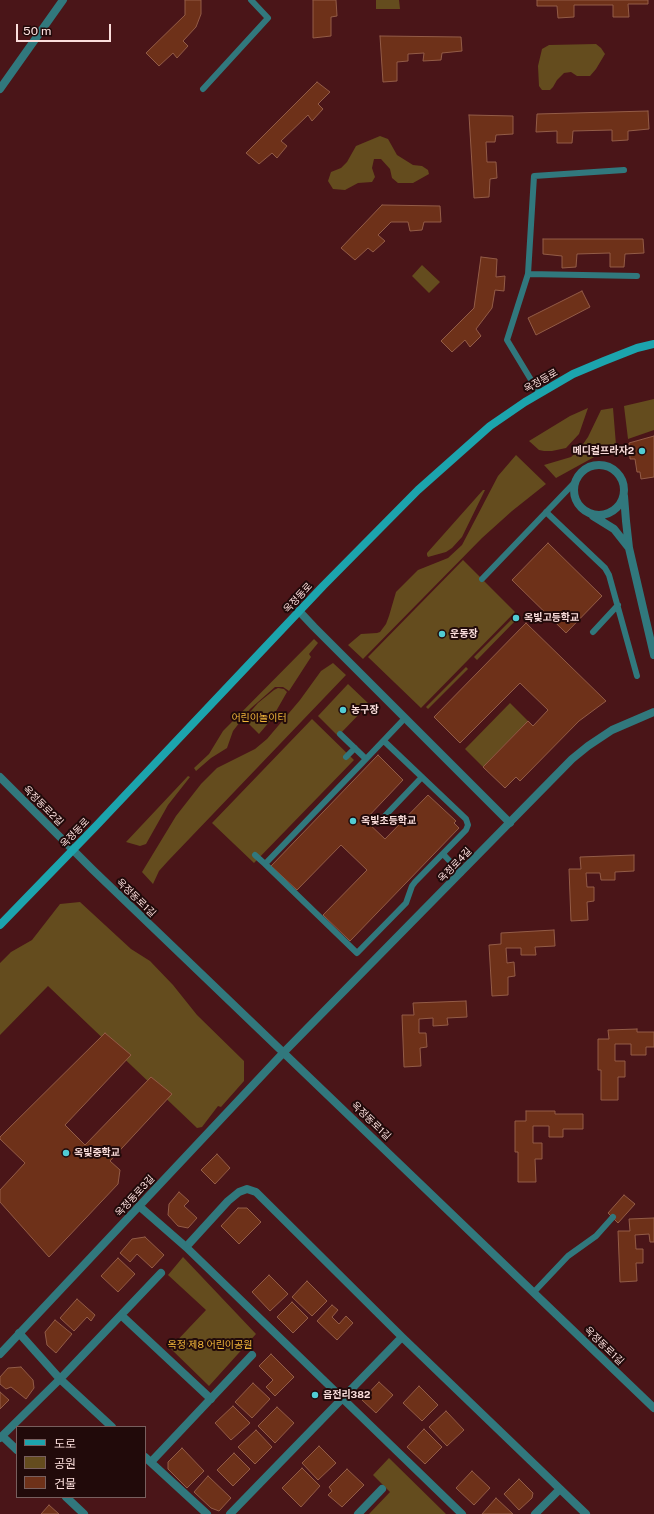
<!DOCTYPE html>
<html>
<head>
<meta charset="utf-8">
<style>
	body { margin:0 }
	#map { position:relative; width:654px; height:1514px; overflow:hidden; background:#4a1518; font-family:"Public Sans","Noto Sans KR",sans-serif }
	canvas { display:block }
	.legend { position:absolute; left:16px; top:1426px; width:130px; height:72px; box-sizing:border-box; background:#210a0a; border:1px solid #785f5e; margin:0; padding:5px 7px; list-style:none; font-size:12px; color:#fbdedc }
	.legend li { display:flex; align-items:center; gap:8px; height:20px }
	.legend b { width:20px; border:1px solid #785f5e }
	.scale { position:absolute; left:16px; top:24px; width:95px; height:18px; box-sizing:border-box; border:2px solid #fbdedc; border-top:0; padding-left:5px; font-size:12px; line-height:14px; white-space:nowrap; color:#fbdedc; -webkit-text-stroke:3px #210a0a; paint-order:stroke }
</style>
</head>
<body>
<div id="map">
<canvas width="654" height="1514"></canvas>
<ul class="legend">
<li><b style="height:5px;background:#1ca4ad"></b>도로</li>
<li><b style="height:11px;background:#644c1e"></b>공원</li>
<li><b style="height:11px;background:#6e3119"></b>건물</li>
</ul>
<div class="scale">50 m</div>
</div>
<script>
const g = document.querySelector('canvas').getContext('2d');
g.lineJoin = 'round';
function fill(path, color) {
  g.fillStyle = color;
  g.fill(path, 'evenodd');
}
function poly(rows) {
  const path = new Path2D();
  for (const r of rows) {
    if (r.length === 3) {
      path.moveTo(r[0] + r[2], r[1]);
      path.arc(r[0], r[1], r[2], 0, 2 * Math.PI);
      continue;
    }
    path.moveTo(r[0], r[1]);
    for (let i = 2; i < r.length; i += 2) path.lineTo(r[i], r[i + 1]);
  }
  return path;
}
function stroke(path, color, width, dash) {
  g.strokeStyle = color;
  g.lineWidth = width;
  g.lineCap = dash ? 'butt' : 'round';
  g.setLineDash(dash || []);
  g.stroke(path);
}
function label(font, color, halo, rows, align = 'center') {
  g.font = font + ' "Public Sans","Noto Sans KR",sans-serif';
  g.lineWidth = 4;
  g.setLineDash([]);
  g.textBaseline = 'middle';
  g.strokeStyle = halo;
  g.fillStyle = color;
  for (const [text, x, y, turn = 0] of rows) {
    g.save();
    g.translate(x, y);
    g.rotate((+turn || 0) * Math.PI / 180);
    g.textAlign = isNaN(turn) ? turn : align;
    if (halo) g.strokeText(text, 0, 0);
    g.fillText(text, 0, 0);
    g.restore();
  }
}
fill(poly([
	[376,0,399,0,400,9,376,9],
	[596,44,601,48,605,54,596,69,590,76,577,76,571,72,564,73,557,80,553,87,550,90,542,90,539,86,538,66,542,49,549,45],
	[380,136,388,139,397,155,413,165,422,166,428,170,429,174,413,183,398,183,392,178,390,169,381,159,374,159,372,168,375,177,372,182,358,183,345,190,333,189,328,181,331,172,341,168,347,162,356,146],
	[422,265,440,282,429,293,412,276],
	[654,399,654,430,628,439,624,406],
	[588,408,579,434,566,448,552,451,544,451,539,450,529,441,570,416],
	[613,408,616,445,556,478,544,465,571,457,579,450,588,437,601,410],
	[516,455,546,484,512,511,482,538,363,659,348,645,361,634,377,633,380,632,386,624,389,616,396,592,418,570,448,558,462,545,498,476],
	[483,490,485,490,462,537,452,548,446,552,428,557,427,555,427,553],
	[463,560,515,612,421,708,368,657],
	[514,617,516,620,477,660,474,657],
	[314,639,318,643,309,654,311,657,289,691,283,687,275,687,258,702,250,709,233,731,227,748,211,758,196,771,194,768,209,754,223,731],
	[333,663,346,675,168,861,159,871,153,884,142,872,176,816,201,784,217,768,255,749,267,739,300,700,321,671],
	[466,667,468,669,428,709,426,707],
	[348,684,369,704,338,736,318,716],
	[278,688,284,689,287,692,271,720,259,734,244,719,258,703,274,690],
	[510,703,528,721,483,767,465,749],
	[312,719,354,760,254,863,212,823],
	[188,776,190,777,168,805,146,844,140,846,126,842],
	[80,902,131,949,150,961,173,985,197,1015,244,1061,244,1081,221,1107,218,1106,202,1127,197,1128,48,986,0,1035,0,963,11,952,32,940,60,904],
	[183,1257,256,1334,209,1386,170,1348,206,1310,168,1275],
	[389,1458,446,1514,369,1514,390,1492,373,1475]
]), '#644c1e');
const building = poly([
	[185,0,201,0,201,14,196,27,183,41,188,46,177,58,173,53,159,66,146,53,185,15,185,0],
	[313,0,336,0,337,16,331,17,331,36,313,38,313,0],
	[537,0,648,0,648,4,628,4,629,17,613,17,613,5,574,5,574,17,558,18,557,6,537,6,537,0],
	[380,36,461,37,462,51,442,53,441,60,423,61,424,53,408,54,408,61,397,62,397,81,383,82,380,36],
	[317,82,330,92,318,104,323,109,312,121,308,115,281,141,287,146,277,158,272,153,259,164,246,153,317,82],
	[648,111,649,129,628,131,628,140,612,141,612,130,573,131,572,143,557,143,557,131,536,132,537,114,648,111],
	[469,115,513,116,513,134,496,135,495,142,486,142,487,162,496,162,497,178,490,179,489,197,474,198,469,115],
	[382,205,440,206,441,222,424,222,422,230,410,231,408,222,391,222,378,235,385,241,373,252,368,248,355,260,341,248,382,205],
	[543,239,643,239,644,253,625,254,624,267,610,267,610,253,577,254,576,267,562,268,562,256,543,254,543,239],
	[481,257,497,259,496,277,505,276,504,291,495,290,492,308,476,329,481,336,470,347,465,340,452,352,441,341,474,308,481,257],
	[582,291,590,307,536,335,528,318,582,291],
	[654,436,654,477,641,479,640,472,637,472,635,459,630,459,629,443,654,436],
	[548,543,602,596,566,633,512,580,548,543],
	[526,623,606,701,579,721,520,781,516,777,505,788,483,767,528,721,533,726,548,710,520,683,460,743,434,717,526,623],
	[378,755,403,780,365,820,385,839,428,795,456,821,454,823,459,828,350,941,323,915,367,870,341,845,297,890,271,866,378,755],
	[634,855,634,871,615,872,615,880,601,880,600,873,586,873,587,887,594,887,594,901,587,902,588,920,571,921,569,869,581,869,580,857,634,855],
	[554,930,555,946,535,947,536,955,521,955,521,948,506,948,507,963,514,962,515,976,508,977,508,995,492,996,489,945,501,944,501,933,554,930],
	[466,1001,467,1017,447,1018,448,1025,433,1026,433,1018,419,1019,419,1033,426,1033,427,1047,420,1048,421,1066,404,1067,402,1015,414,1015,413,1003,466,1001],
	[637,1029,637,1032,654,1032,654,1047,646,1047,646,1055,631,1055,631,1044,615,1044,615,1061,625,1061,625,1077,618,1077,618,1100,601,1100,601,1070,598,1070,598,1039,609,1039,608,1030,637,1029],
	[105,1033,131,1055,65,1125,85,1145,151,1077,172,1094,110,1161,120,1170,118,1184,49,1257,0,1202,0,1190,25,1163,0,1139,0,1137,105,1033],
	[526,1111,555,1111,555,1114,583,1114,583,1129,563,1129,563,1137,549,1137,549,1126,533,1126,533,1143,542,1143,542,1159,535,1159,536,1182,518,1182,518,1152,515,1152,515,1121,526,1121,526,1111],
	[217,1154,230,1168,215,1184,201,1170,217,1154],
	[179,1192,189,1201,184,1206,197,1218,188,1228,178,1226,168,1215,169,1204,179,1192],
	[624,1195,635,1204,618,1223,608,1213,624,1195],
	[238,1208,247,1208,261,1222,239,1244,221,1226,238,1208],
	[654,1218,654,1242,650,1242,649,1234,635,1235,636,1249,643,1249,643,1263,636,1263,637,1281,620,1282,618,1231,630,1231,629,1219,654,1218],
	[145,1237,164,1255,152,1268,137,1254,130,1262,120,1253,132,1239,145,1237],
	[118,1258,135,1274,118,1292,101,1276,118,1258],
	[269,1275,288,1294,270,1311,252,1292,269,1275],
	[307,1281,327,1301,312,1316,292,1297,307,1281],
	[77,1299,95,1315,91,1321,87,1317,74,1331,60,1318,77,1299],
	[292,1302,308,1318,293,1333,277,1317,292,1302],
	[332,1305,338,1310,332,1317,339,1324,346,1316,353,1323,337,1340,317,1321,332,1305],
	[55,1320,72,1334,56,1353,47,1345,45,1332,55,1320],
	[271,1354,294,1377,275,1396,266,1387,273,1380,259,1366,271,1354],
	[21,1367,33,1380,34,1388,26,1399,11,1387,6,1389,0,1384,0,1377,8,1368,21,1367],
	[379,1382,393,1395,376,1413,362,1400,379,1382],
	[253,1383,270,1399,252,1418,235,1402,253,1383],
	[419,1386,438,1405,422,1421,403,1403,419,1386],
	[0,1392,9,1400,0,1409,0,1392],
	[233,1406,250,1423,231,1440,215,1423,233,1406],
	[277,1407,294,1423,275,1443,258,1426,277,1407],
	[446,1411,464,1430,447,1446,429,1427,446,1411],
	[424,1429,442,1447,425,1464,407,1447,424,1429],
	[256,1430,272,1447,255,1464,238,1447,256,1430],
	[319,1446,336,1463,318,1480,302,1463,319,1446],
	[182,1448,204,1471,187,1488,168,1469,168,1462,182,1448],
	[234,1453,250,1469,233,1486,217,1470,234,1453],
	[302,1468,320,1486,301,1507,282,1488,302,1468],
	[347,1469,364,1485,342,1507,328,1495,332,1491,329,1487,347,1469],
	[472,1471,490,1488,474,1505,456,1488,472,1471],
	[208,1476,231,1498,219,1511,211,1508,194,1492,208,1476],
	[519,1479,533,1493,532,1498,519,1510,504,1494,519,1479],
	[496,1498,513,1514,482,1514,496,1498],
	[49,1505,59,1514,41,1514,49,1505]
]);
fill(building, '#6e3119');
stroke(building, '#935c47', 1);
stroke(poly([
	[203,89,268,18,251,0],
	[528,274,637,276],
	[539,393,507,340,528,274,534,176,624,170],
	[546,512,605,568,609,575,637,676],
	[482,579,576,481],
	[593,632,618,605],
	[340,734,366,759],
	[384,741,466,819,468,825,466,830,415,882,412,886,406,903,357,953,265,864,366,759,405,718],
	[346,757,355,748],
	[381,820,422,777],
	[443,854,461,873],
	[255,855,265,864],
	[534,1292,568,1256,596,1236,613,1217]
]), '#31787d', 6);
stroke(poly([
	[0,89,63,0],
	[599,490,25],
	[593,516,614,529,629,548,626,521,624,496],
	[629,548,654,655],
	[299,611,314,627,510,823],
	[0,777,93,870,654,1408],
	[139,1206,186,1247,462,1514],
	[186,1247,228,1201,239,1192,247,1189,256,1192,402,1337,586,1514],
	[121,1315,211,1399],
	[19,1333,60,1379,112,1427],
	[0,1354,284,1052,572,759,588,746,612,730,654,712],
	[2,1436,17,1450],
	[0,1438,60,1379,161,1273],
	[145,1457,207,1514],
	[151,1462,252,1355],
	[66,1497,84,1514],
	[230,1514,402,1337],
	[358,1514,382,1489],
	[535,1514,560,1489]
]), '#31787d', 8);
stroke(poly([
	[0,925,96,826,323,586,418,490,490,426,525,402,573,374,604,361,637,348,654,344]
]), '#1ca4ad', 8);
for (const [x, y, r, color] of [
	[642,451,4,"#51ccd4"],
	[516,618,4,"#51ccd4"],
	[442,634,4,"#51ccd4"],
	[343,710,4,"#51ccd4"],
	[353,821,4,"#51ccd4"],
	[66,1153,4,"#51ccd4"],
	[315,1395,4,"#51ccd4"]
]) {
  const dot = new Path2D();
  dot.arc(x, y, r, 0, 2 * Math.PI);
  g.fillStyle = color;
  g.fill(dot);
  stroke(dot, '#210a0a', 1.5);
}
label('10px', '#fbdedc', '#210a0a', [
	["옥정동로",541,381,-30],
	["옥정동로",298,598,-47],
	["옥정동로2길",43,806,45],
	["옥정동로",75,833,-46],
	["옥정로4길",455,865,-46],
	["옥정동로1길",136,898,44],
	["옥정동로1길",371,1121,44],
	["옥정동로3길",135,1196,-47],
	["옥정동로1길",604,1346,44]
]);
label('bold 10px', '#fbdedc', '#210a0a', [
	["메디컬프라자2",634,451,"right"],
	["옥빛고등학교",524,618],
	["운동장",450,634],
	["농구장",351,710],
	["옥빛초등학교",361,821],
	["옥빛중학교",74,1153],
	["읍전리382",323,1395]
], 'left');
label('10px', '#f2b73a', '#210a0a', [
	["어린이놀이터",259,718],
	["옥정 제8 어린이공원",210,1345]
]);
</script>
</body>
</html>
